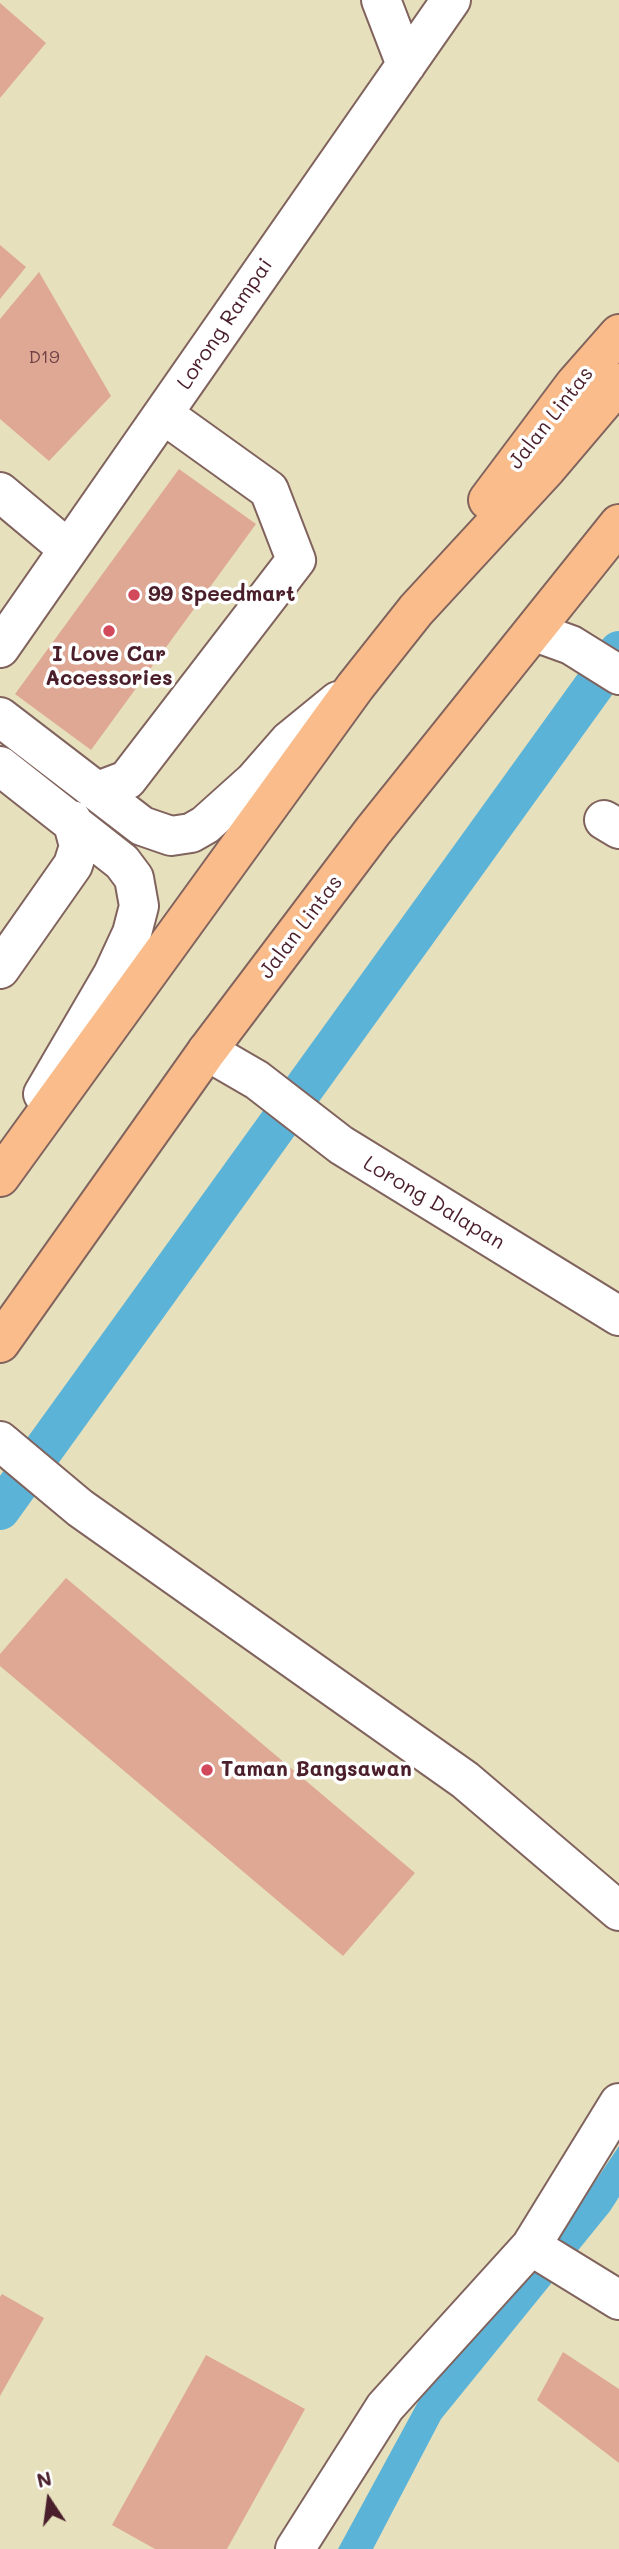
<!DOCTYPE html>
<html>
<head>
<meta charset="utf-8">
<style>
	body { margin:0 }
	#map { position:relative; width:619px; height:2549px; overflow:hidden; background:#e6e0bd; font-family:Mali,sans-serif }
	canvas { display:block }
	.north { position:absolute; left:14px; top:2465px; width:70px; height:70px; -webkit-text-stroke:5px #fff; paint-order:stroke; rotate:347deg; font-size:19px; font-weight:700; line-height:28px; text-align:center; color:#4a1f2b }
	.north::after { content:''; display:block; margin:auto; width:24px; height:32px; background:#4a1f2b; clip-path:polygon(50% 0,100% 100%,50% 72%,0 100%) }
</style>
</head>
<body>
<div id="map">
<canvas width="619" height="2549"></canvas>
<div class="north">N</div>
</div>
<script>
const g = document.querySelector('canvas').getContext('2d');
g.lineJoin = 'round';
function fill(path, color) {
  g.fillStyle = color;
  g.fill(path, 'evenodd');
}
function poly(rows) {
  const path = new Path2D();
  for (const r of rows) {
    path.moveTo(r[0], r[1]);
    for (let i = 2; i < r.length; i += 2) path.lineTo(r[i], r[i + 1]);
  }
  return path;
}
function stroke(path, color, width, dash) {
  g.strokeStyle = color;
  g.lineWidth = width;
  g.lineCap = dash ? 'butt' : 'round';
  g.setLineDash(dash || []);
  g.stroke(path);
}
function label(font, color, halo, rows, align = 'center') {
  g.font = font + ' Mali,sans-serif';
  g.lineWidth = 7;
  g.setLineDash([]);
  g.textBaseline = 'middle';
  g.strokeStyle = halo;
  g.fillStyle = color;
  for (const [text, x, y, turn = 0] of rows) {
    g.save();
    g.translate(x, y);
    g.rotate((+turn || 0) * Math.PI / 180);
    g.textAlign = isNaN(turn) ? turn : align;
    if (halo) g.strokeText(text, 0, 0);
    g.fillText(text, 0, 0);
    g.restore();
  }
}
fill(poly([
	[619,2146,619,2197,610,2211,441,2419,373,2549,338,2549,419,2400,588,2192]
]), '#5bb3d8');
stroke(poly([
	[0,1510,619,651]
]), '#5bb3d8', 40);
fill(poly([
	[0,3,46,43,0,98],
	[0,245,26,267,0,299],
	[39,272,111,396,49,461,0,419,0,319],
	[179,469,256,524,91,750,15,694],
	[66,1578,415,1873,343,1956,0,1666,0,1654],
	[2,2294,44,2318,0,2396,0,2297],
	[563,2352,619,2389,619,2463,537,2400],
	[206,2355,305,2409,227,2549,155,2549,112,2525]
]), '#dfa894');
const minor = poly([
	[381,0,406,65],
	[0,492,68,549],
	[535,632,571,645,619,675],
	[0,648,451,0],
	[0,717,142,826,171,836,191,833,205,825,254,781,289,741,338,701],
	[0,766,122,862,134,878,139,906,132,933,113,974,43,1094],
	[98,791,127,780,296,560,269,490,163,414],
	[604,820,619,829],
	[0,969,73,865,79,846,72,820],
	[207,1051,257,1080,341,1145,619,1316],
	[0,1441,80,1508,465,1780,619,1911],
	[531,2246,619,2300],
	[295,2549,385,2407,531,2246,619,2103]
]);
const highway = poly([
	[488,500,575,384,619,334],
	[0,1177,355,687,416,610,547,468,619,383],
	[0,1343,207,1051,373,831,619,524]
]);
stroke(minor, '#81635e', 42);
stroke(highway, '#81635e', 42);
stroke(minor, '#fff', 38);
stroke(highway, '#f9bc8a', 38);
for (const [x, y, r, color] of [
	[134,595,7,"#d1495b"],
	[109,631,7,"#d1495b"],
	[207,1770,7,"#d1495b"]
]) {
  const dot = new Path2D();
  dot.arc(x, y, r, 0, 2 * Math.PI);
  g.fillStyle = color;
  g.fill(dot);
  stroke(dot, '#fff', 2.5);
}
label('18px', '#6f4145', null, [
	["D19",44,357]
]);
label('21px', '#4a1f2b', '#fff', [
	["Lorong Rampai",225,324,-56],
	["Jalan Lintas",551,418,-52],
	["Jalan Lintas",301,927,-53],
	["Lorong Dalapan",434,1203,31]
]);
label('bold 21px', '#4a1f2b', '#fff', [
	["99 Speedmart",148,595],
	["I Love Car",109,655,"center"],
	["Accessories",109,679,"center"],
	["Taman Bangsawan",221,1770]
], 'left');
</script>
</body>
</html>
